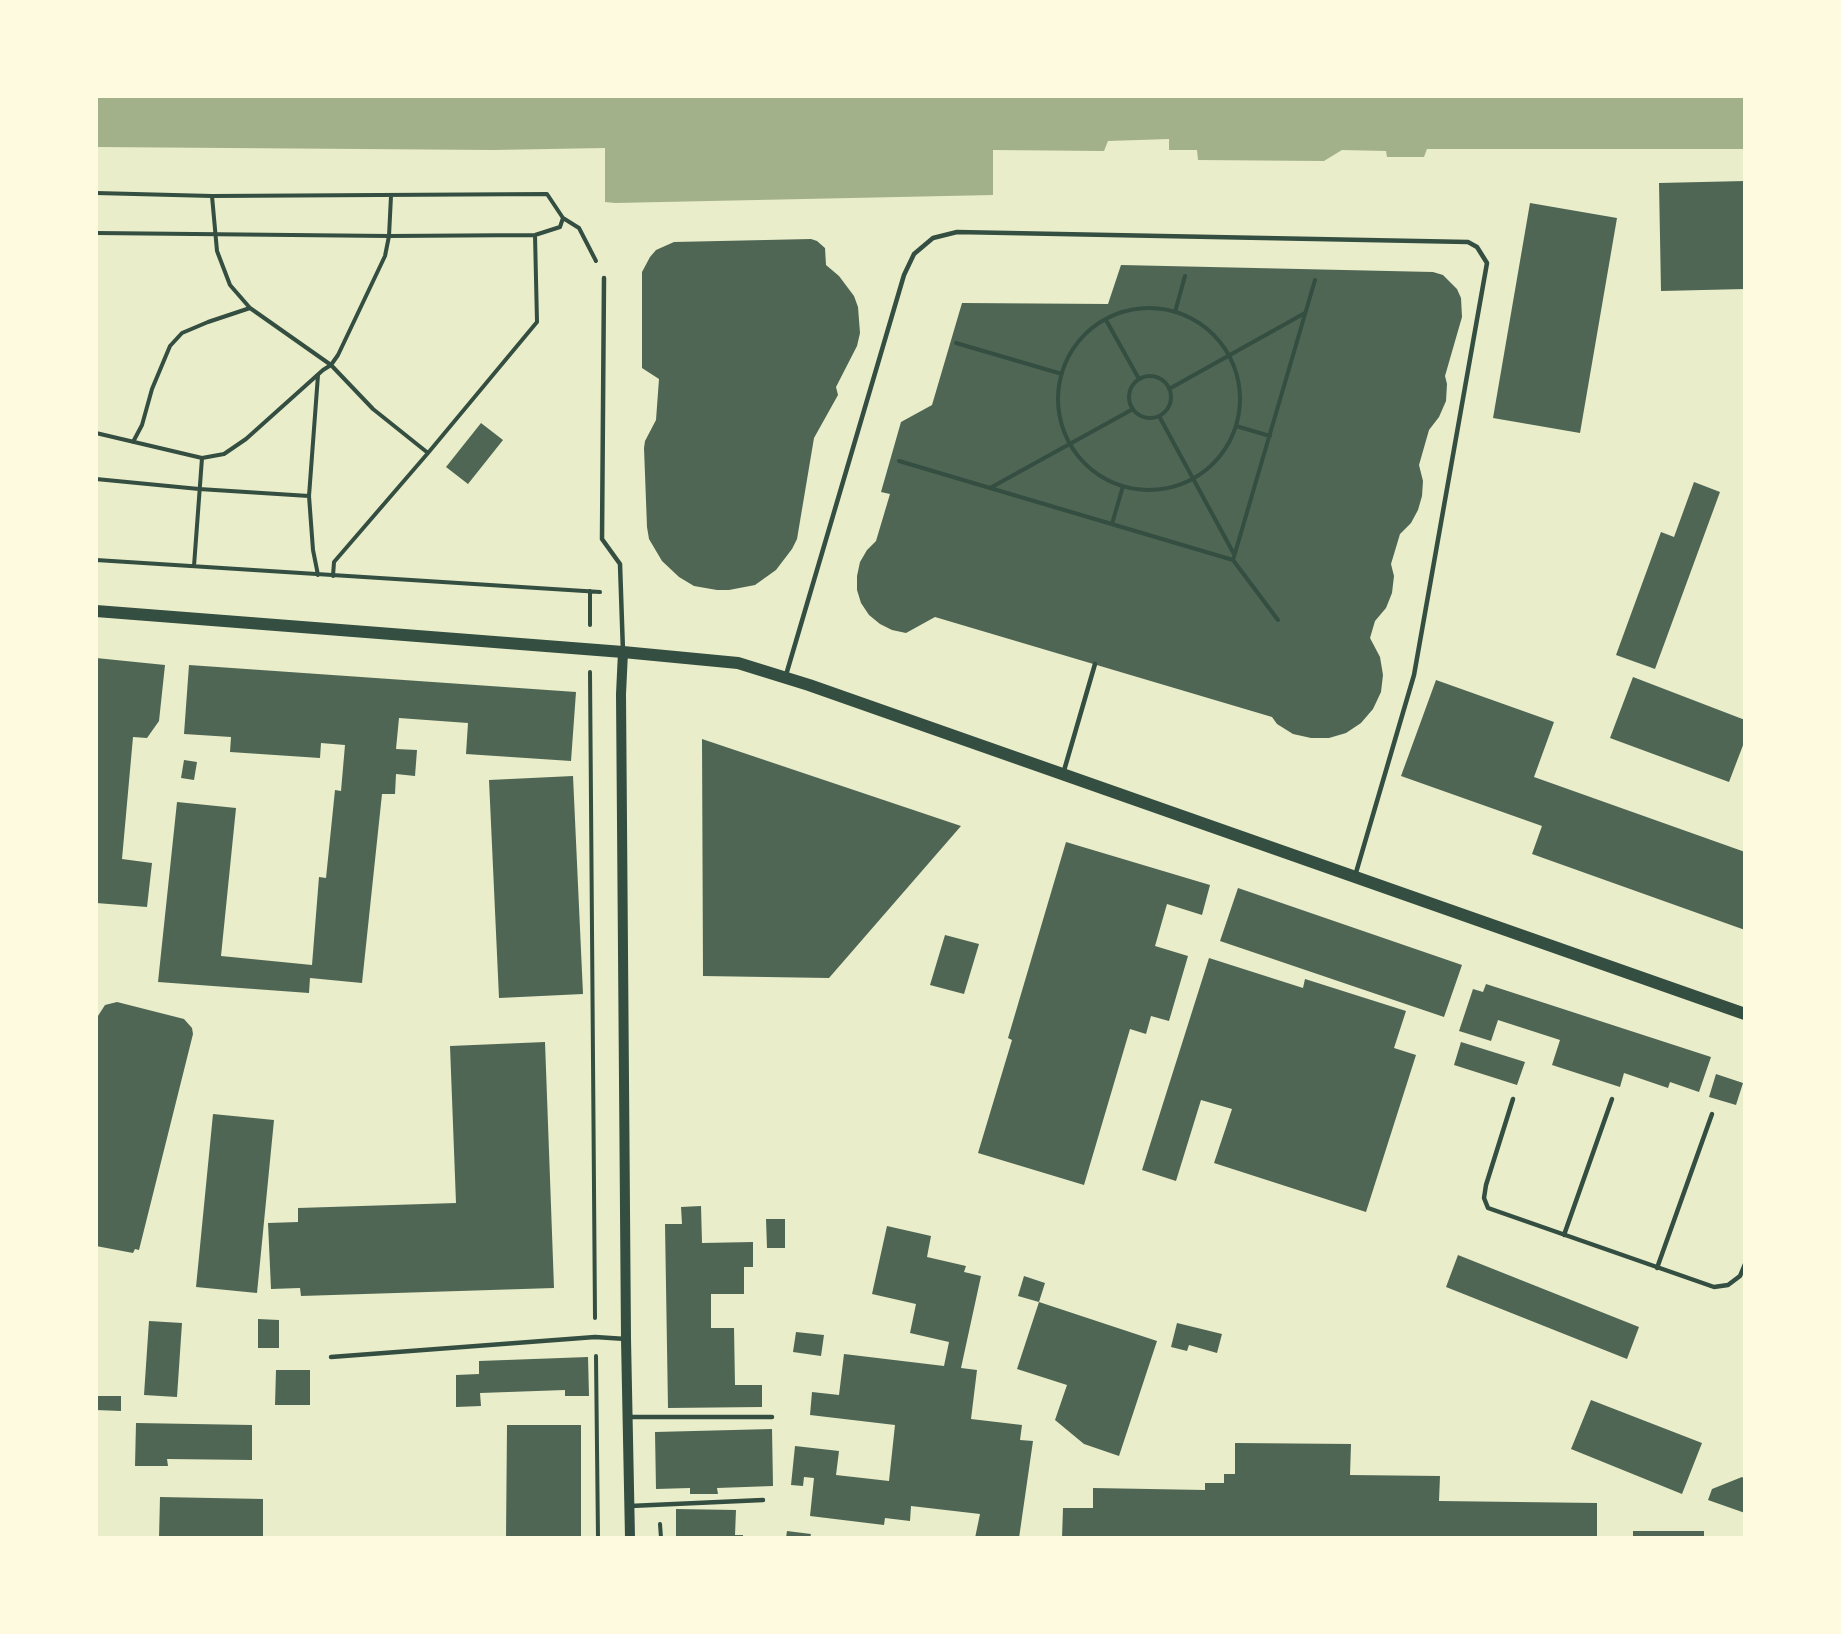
<!DOCTYPE html>
<html>
<head>
<meta charset="utf-8">
<style>
	body { margin:0 }
	#map { position:relative; width:1841px; height:1634px; overflow:hidden; background:#e9edc9; font-family:Manrope,sans-serif }
	canvas { display:block }
	.frame { position:absolute; inset:0; border:98px solid #fefae0; pointer-events:none }
</style>
</head>
<body>
<div id="map">
<canvas width="1841" height="1634"></canvas>
<div class="frame"></div>
</div>
<script>
const g = document.querySelector('canvas').getContext('2d');
g.lineJoin = 'round';
function fill(path, color) {
  g.fillStyle = color;
  g.fill(path, 'evenodd');
}
function poly(rows) {
  const path = new Path2D();
  for (const r of rows) {
    if (r.length === 3) {
      path.moveTo(r[0] + r[2], r[1]);
      path.arc(r[0], r[1], r[2], 0, 2 * Math.PI);
      continue;
    }
    path.moveTo(r[0], r[1]);
    for (let i = 2; i < r.length; i += 2) path.lineTo(r[i], r[i + 1]);
  }
  return path;
}
function stroke(path, color, width, dash) {
  g.strokeStyle = color;
  g.lineWidth = width;
  g.lineCap = dash ? 'butt' : 'round';
  g.setLineDash(dash || []);
  g.stroke(path);
}
fill(poly([
	[96,96,1745,96,1745,149,1427,149,1424,157,1387,157,1386,151,1342,150,1324,161,1198,160,1197,150,1169,150,1169,139,1108,141,1104,151,993,150,993,195,615,203,605,202,605,148,493,150,96,147]
]), '#a3b18a');
fill(poly([
	[1745,181,1745,289,1661,291,1659,183],
	[1530,203,1617,218,1580,433,1493,418],
	[811,239,817,241,825,248,826,265,839,276,854,296,858,307,860,333,857,346,836,387,838,395,814,438,797,539,792,549,776,570,755,585,729,590,717,590,694,586,679,577,662,561,649,539,647,527,644,448,645,441,656,420,659,379,642,368,642,272,650,257,656,250,674,242],
	[1121,265,1433,272,1443,275,1457,289,1461,298,1462,317,1445,376,1447,384,1446,401,1439,417,1429,430,1419,465,1423,481,1422,496,1418,510,1411,523,1400,534,1391,564,1394,576,1392,593,1386,608,1375,621,1370,638,1380,657,1383,675,1381,692,1373,709,1361,723,1346,733,1329,738,1311,738,1293,734,1277,724,1272,717,935,617,906,633,892,630,880,624,869,615,861,603,857,590,857,576,860,562,867,550,876,541,890,494,881,492,901,422,932,405,962,303,1108,304],
	[481,423,503,440,468,484,446,467],
	[1694,482,1720,492,1655,669,1616,655,1661,532,1674,537],
	[96,658,165,665,159,721,147,738,133,737,122,859,152,863,147,907,96,903],
	[189,665,576,692,571,761,466,754,468,723,399,718,396,749,417,750,415,776,396,774,395,794,382,794,362,983,310,978,309,993,158,982,177,802,236,808,221,956,312,965,319,877,326,878,335,790,341,791,345,745,321,743,320,758,230,752,231,737,184,734],
	[1633,677,1745,720,1745,740,1729,782,1610,738],
	[1436,680,1554,722,1534,777,1745,852,1745,930,1532,854,1542,826,1401,776],
	[702,739,961,826,829,978,703,976],
	[184,760,197,762,194,780,181,778],
	[573,776,583,994,499,998,489,780],
	[1066,842,1210,885,1202,915,1167,904,1155,946,1188,956,1169,1021,1151,1016,1146,1034,1130,1029,1084,1185,978,1153,1012,1040,1008,1038],
	[1238,888,1462,965,1444,1017,1220,941],
	[945,935,979,944,964,994,930,985],
	[1209,958,1303,988,1305,979,1406,1011,1394,1048,1416,1055,1366,1212,1214,1163,1232,1109,1201,1100,1176,1181,1142,1170],
	[1486,984,1711,1057,1699,1092,1670,1082,1668,1088,1624,1073,1620,1087,1552,1065,1560,1040,1498,1020,1491,1041,1459,1031,1473,989,1483,992],
	[117,1002,184,1019,192,1028,193,1034,139,1250,135,1249,133,1253,96,1246,96,1019,105,1005],
	[545,1042,554,1288,301,1296,300,1288,271,1289,268,1223,298,1222,298,1208,456,1203,450,1046],
	[1461,1042,1525,1062,1517,1085,1454,1065],
	[1716,1074,1743,1083,1736,1105,1709,1097],
	[213,1114,274,1120,257,1293,196,1287],
	[701,1206,702,1243,753,1242,753,1267,744,1267,744,1294,711,1294,711,1328,734,1328,735,1385,762,1385,762,1407,668,1408,665,1224,682,1224,681,1207],
	[766,1219,785,1219,785,1248,767,1248],
	[887,1226,931,1236,927,1257,966,1266,964,1272,981,1276,961,1368,977,1370,971,1419,1022,1425,1020,1440,1033,1441,1019,1538,975,1538,980,1514,911,1506,910,1521,885,1518,884,1525,810,1516,814,1478,804,1477,803,1486,791,1485,795,1446,839,1451,836,1475,889,1481,895,1425,810,1415,812,1392,839,1395,844,1354,944,1366,949,1342,910,1333,916,1304,872,1294],
	[1458,1255,1639,1327,1627,1359,1446,1287],
	[1024,1276,1045,1283,1039,1302,1018,1296],
	[1039,1302,1157,1341,1119,1456,1084,1444,1055,1420,1067,1385,1017,1369],
	[258,1319,279,1320,279,1348,258,1348],
	[149,1321,182,1323,177,1397,144,1395],
	[1177,1323,1222,1334,1217,1353,1189,1345,1187,1351,1171,1347],
	[796,1332,824,1335,821,1356,793,1352],
	[588,1357,589,1396,565,1396,565,1390,480,1393,481,1406,456,1407,456,1375,479,1374,479,1361],
	[276,1370,310,1370,310,1405,275,1405],
	[96,1396,121,1396,121,1411,96,1410],
	[1591,1400,1702,1443,1682,1494,1571,1449],
	[136,1423,252,1425,252,1460,167,1459,168,1466,135,1466],
	[507,1425,581,1425,581,1538,506,1538],
	[772,1429,773,1486,717,1488,718,1494,690,1494,690,1488,656,1489,655,1432],
	[1235,1443,1351,1444,1350,1475,1440,1476,1439,1501,1597,1503,1597,1538,1062,1538,1063,1508,1093,1508,1093,1488,1205,1490,1205,1483,1224,1483,1224,1474,1235,1474],
	[1742,1477,1745,1479,1745,1513,1708,1500,1712,1489],
	[160,1497,263,1499,263,1538,159,1538],
	[676,1509,736,1510,735,1535,743,1535,743,1538,676,1538],
	[787,1531,811,1534,810,1538,786,1538],
	[1633,1531,1704,1531,1704,1538,1633,1538]
]), '#4f6655');
stroke(poly([
	[96,193,212,196,547,194,563,218,560,227,535,235,389,236,96,233],
	[212,196,217,251,230,285,250,308,331,365,373,409,428,453],
	[563,218,579,228,596,261],
	[1149,399,91],
	[1175,312,1185,276],
	[1106,320,1139,379],
	[956,343,1062,374],
	[1150,397,21],
	[1169,389,1305,313],
	[1159,416,1234,554],
	[1236,426,1270,436],
	[96,433,202,458,224,454,246,439,323,370,331,365,338,355,385,256,389,236,391,196],
	[133,442,142,425,152,389,170,346,182,333,208,322,250,308],
	[899,461,1233,560,1278,620],
	[96,479,199,489,309,496],
	[990,488,1133,409],
	[1112,524,1123,486],
	[96,560,600,592],
	[1233,560,1315,280],
	[194,566,202,458],
	[318,575,313,550,309,496,318,375],
	[333,576,334,562,428,453,537,322,535,235],
	[590,625,590,591],
	[590,672,595,1318],
	[596,1356,598,1538],
	[660,1524,661,1538]
]), '#344e41', 4);
stroke(poly([
	[604,278,602,539,620,564,623,652],
	[786,675,904,275,914,254,933,238,957,232,1468,242,1477,247,1487,263,1414,675,1355,876],
	[1063,774,1095,664],
	[1513,1099,1486,1185,1484,1198,1488,1208,1714,1287,1728,1285,1740,1276,1745,1264],
	[1564,1235,1612,1099],
	[1657,1268,1712,1114],
	[331,1357,595,1337,626,1339],
	[628,1417,772,1417],
	[630,1506,763,1500]
]), '#344e41', 4.5);
stroke(poly([
	[623,652,621,694,626,1339,630,1538]
]), '#344e41', 10);
stroke(poly([
	[96,611,623,652,738,663,809,685,1745,1014]
]), '#344e41', 12);
</script>
</body>
</html>
